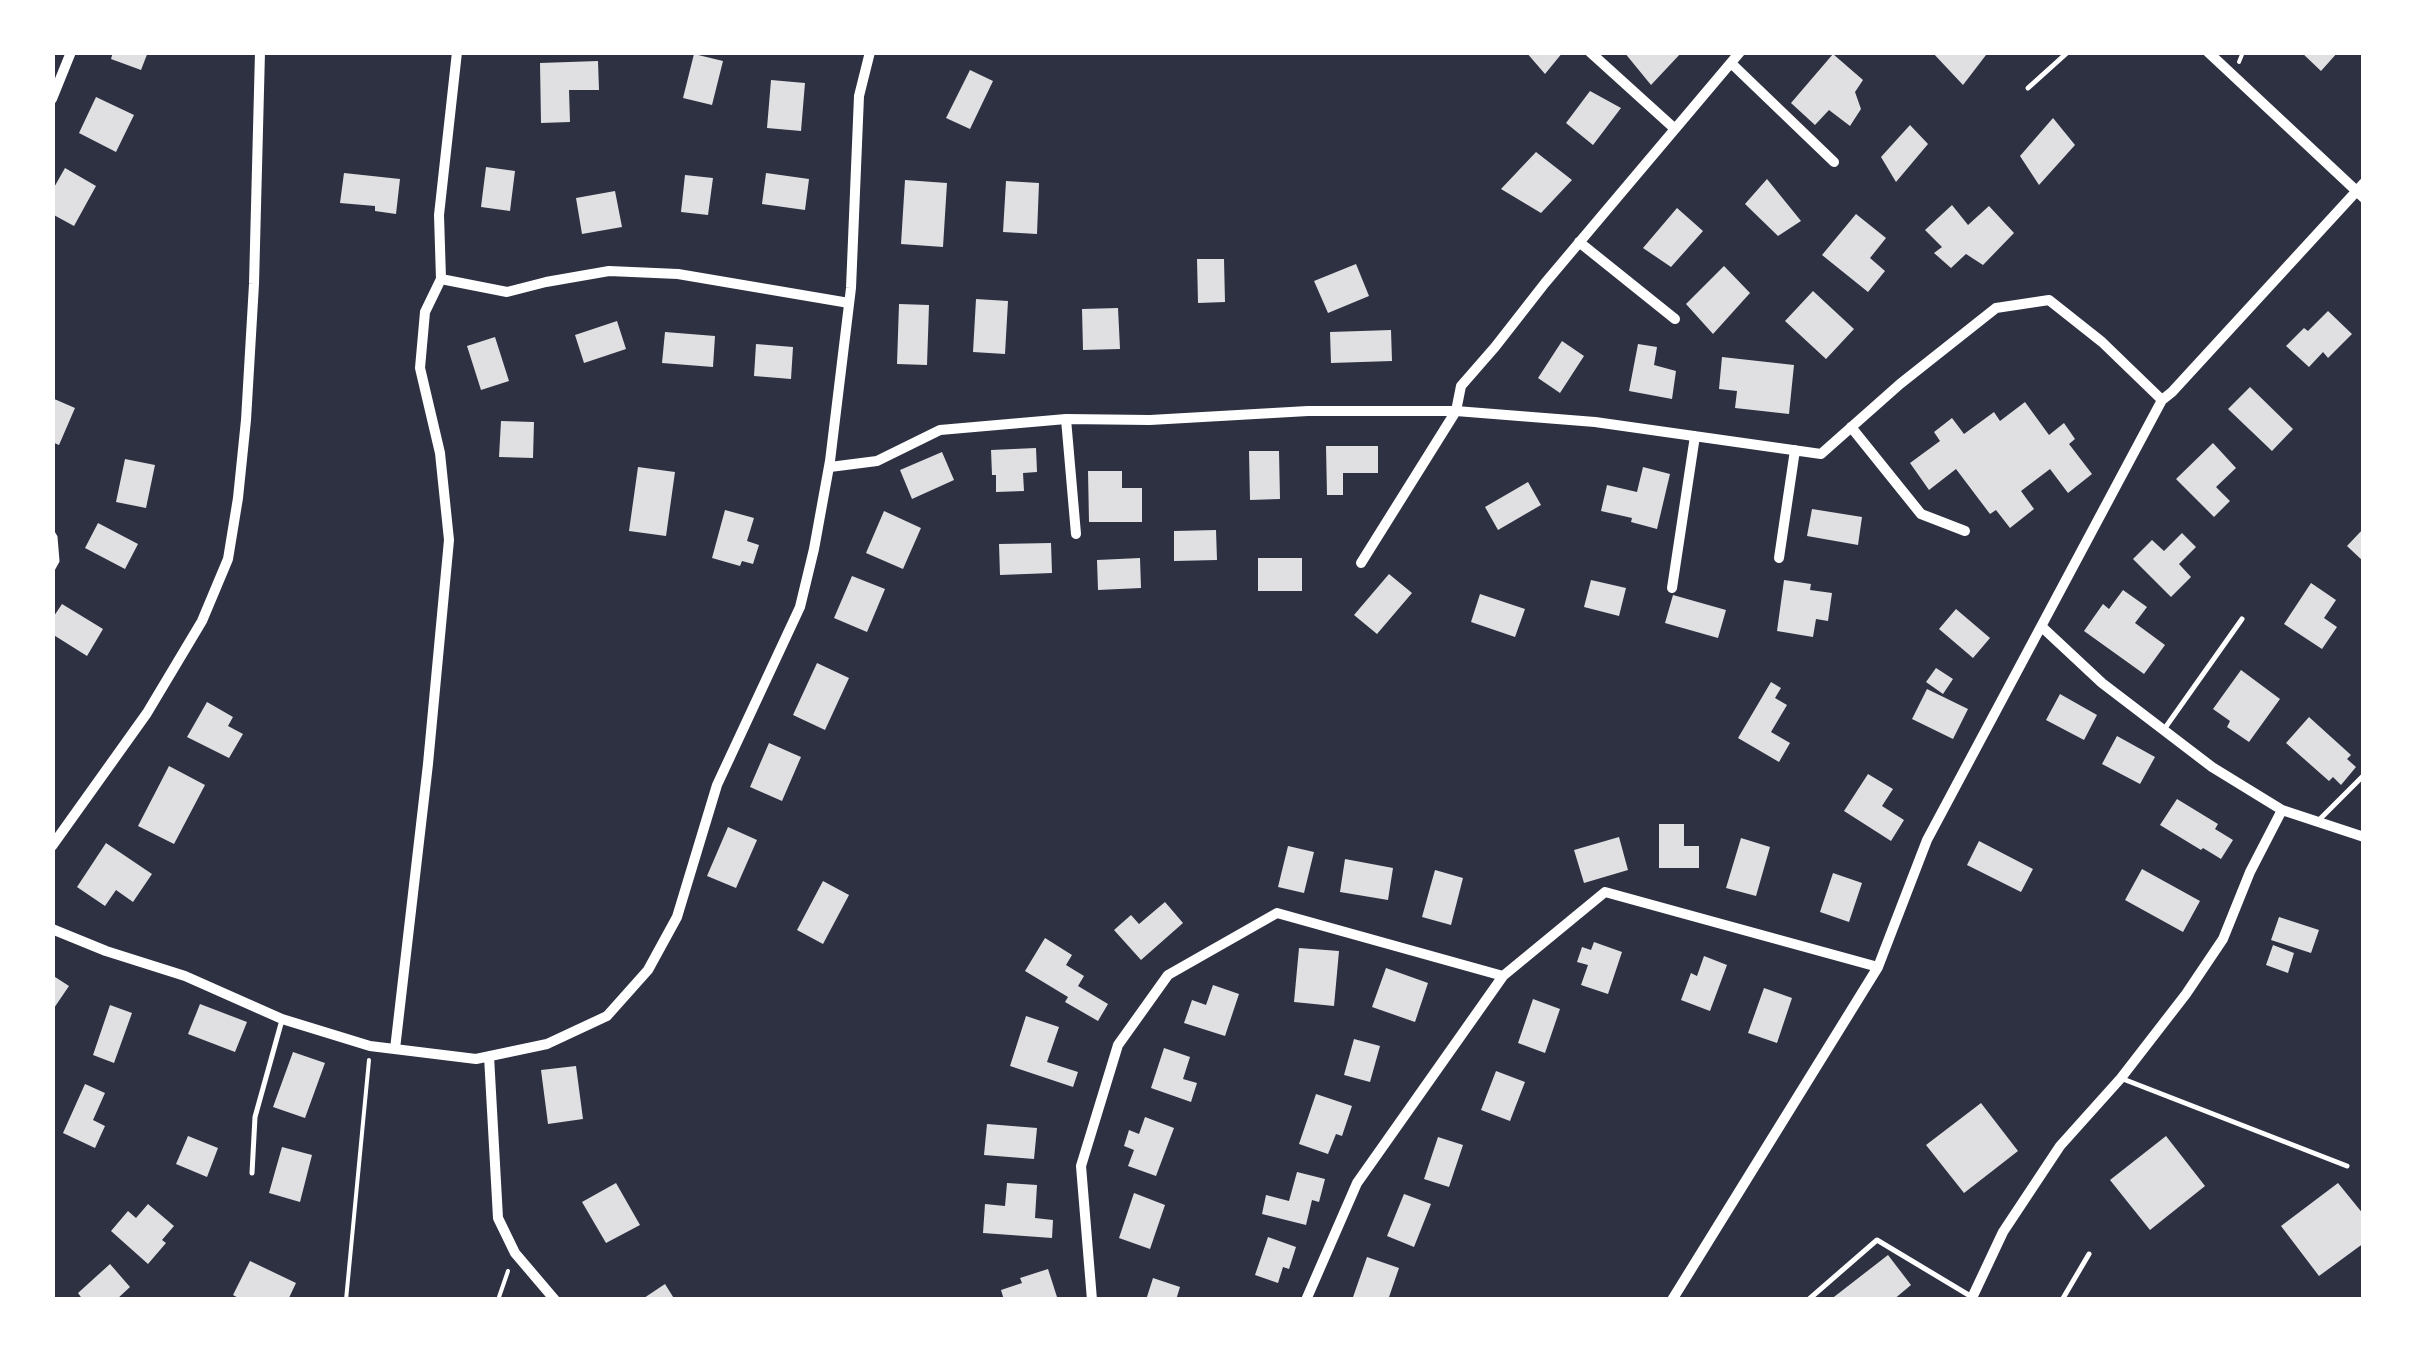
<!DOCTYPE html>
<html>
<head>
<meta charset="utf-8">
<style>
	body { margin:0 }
	#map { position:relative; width:2416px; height:1352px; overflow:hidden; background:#2d3142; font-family:Cabin,sans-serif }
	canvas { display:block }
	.frame { position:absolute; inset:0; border:55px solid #fff; pointer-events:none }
</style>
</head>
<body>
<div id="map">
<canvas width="2416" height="1352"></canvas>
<div class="frame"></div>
</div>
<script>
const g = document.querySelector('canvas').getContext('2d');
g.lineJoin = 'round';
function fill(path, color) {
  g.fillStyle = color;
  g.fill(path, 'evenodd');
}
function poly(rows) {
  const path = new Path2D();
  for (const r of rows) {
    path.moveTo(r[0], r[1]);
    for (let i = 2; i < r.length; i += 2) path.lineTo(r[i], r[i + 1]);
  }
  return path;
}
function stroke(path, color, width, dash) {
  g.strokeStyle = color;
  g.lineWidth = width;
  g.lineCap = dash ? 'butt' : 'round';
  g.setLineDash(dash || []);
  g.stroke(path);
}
fill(poly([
	[113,52,148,52,141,70,111,59],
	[1526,52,1563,52,1545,74],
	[1624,52,1682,52,1651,85],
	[1932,52,1984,52,1986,55,1963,85],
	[2301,52,2338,52,2321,71],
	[694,54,723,61,712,105,683,98],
	[1833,54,1863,80,1855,92,1861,109,1850,126,1829,110,1815,125,1791,103],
	[598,61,599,90,569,90,570,122,541,123,540,63],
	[970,70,993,81,970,129,946,118],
	[771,80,805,83,801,131,767,128],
	[1590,91,1621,108,1593,145,1566,123],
	[96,97,134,115,116,152,79,133],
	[2053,118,2075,145,2039,185,2020,156],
	[1910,125,1928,144,1896,182,1881,157],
	[1536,152,1572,180,1541,213,1501,189],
	[486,167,515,171,510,211,481,207],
	[65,168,96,186,74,226,52,214,52,191],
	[344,173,400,179,396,214,375,211,375,206,340,203],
	[766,173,809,179,805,210,762,204],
	[685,175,713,178,708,215,681,212],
	[1767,179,1801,221,1778,236,1745,204],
	[905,180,947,183,943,247,901,244],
	[1006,181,1039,183,1037,234,1003,232],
	[615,191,622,227,582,234,576,198],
	[1952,205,1968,225,1989,206,2014,233,1983,265,1966,254,1951,268,1934,253,1942,247,1925,230],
	[1677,208,1703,231,1671,267,1643,248],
	[1856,214,1886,238,1870,258,1885,271,1868,292,1822,255],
	[1197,259,1224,259,1225,302,1198,303],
	[1356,264,1369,296,1328,313,1314,281],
	[1724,266,1750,293,1713,334,1686,304],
	[1813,291,1854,329,1826,359,1785,321],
	[976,299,1008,301,1005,354,973,352],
	[899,304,929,305,927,365,897,364],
	[1118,308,1120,349,1083,350,1082,309],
	[2328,311,2352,334,2328,358,2323,352,2309,367,2286,346,2304,328,2308,331],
	[617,321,626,349,584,363,575,335],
	[1391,330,1392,361,1331,363,1330,332],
	[665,332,715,336,713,367,662,363],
	[495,337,509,381,481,390,467,346],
	[1562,341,1584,356,1560,393,1538,378],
	[756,344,793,347,791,379,754,376],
	[1638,344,1657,347,1654,365,1676,371,1672,399,1629,391],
	[1722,357,1794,365,1789,414,1735,408,1737,391,1719,389],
	[2250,387,2293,429,2272,451,2228,409],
	[52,398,75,408,59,445,52,442],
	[2025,402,2049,435,2064,423,2075,439,2069,444,2092,474,2068,493,2050,469,2021,491,2034,509,2010,528,1996,510,1990,514,1956,469,1929,490,1910,463,1940,441,1934,432,1952,418,1964,434,1994,412,2000,421],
	[501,421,534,422,533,458,499,457],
	[2213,443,2236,468,2216,487,2230,501,2214,517,2176,479],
	[1326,446,1378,446,1378,473,1343,473,1343,495,1327,495],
	[1036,448,1037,472,1023,473,1024,491,996,492,996,475,992,475,991,450],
	[1249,451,1279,451,1280,499,1250,500],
	[942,452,954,480,912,499,900,470],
	[125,459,155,465,146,508,116,502],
	[638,467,675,472,666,536,629,531],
	[1643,467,1670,474,1657,529,1631,522,1632,518,1601,511,1607,485,1637,492],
	[1088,471,1122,471,1122,488,1142,488,1142,522,1089,522],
	[1528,482,1541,505,1498,530,1485,507],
	[1812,509,1862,517,1858,545,1807,536],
	[725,510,754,518,747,541,759,545,753,564,742,561,740,566,712,558],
	[884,511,921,528,903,569,866,553],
	[98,523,138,544,125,569,85,548],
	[2364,528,2364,562,2347,546],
	[1216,530,1217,560,1174,561,1174,531],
	[2182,533,2196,547,2179,564,2191,577,2171,597,2133,559,2152,540,2164,551],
	[1051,543,1052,573,1000,575,999,544],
	[1140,558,1141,588,1098,590,1097,560],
	[1258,558,1302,558,1302,591,1258,591],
	[1389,574,1412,593,1377,634,1354,615],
	[852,576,885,589,867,632,834,618],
	[1591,580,1626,588,1619,616,1584,607],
	[1784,580,1811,584,1810,590,1832,593,1828,621,1816,619,1813,637,1777,631],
	[2311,583,2336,600,2324,618,2337,627,2322,649,2284,624],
	[2123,590,2147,607,2135,623,2165,645,2144,674,2084,631,2103,604,2109,609],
	[1480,594,1525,609,1515,637,1471,622],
	[1673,595,1726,610,1718,638,1665,623],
	[62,604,103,629,87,656,52,634,52,619],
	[1956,609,1990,638,1973,658,1939,629],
	[817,663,849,678,825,730,793,715],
	[1936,668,1953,679,1943,694,1926,682],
	[2241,670,2280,699,2249,742,2227,727,2230,721,2213,709],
	[1771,682,1781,688,1775,698,1787,705,1771,732,1790,743,1779,762,1738,738],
	[1927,689,1968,709,1953,739,1912,719],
	[2060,694,2097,715,2084,740,2046,720],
	[207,702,233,717,228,726,243,734,229,758,187,737],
	[2309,717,2351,755,2347,759,2356,767,2341,785,2333,777,2329,781,2286,743],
	[2117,736,2155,757,2140,784,2102,764],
	[769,743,801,757,782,801,750,787],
	[169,766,205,785,174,844,138,826],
	[1868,774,1893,789,1882,806,1904,820,1891,841,1844,811],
	[2177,799,2218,824,2215,829,2233,840,2221,859,2203,848,2201,850,2160,825],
	[1659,824,1684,824,1684,846,1699,846,1699,868,1659,868],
	[728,827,757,840,736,888,707,876],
	[1619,837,1628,870,1584,883,1574,850],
	[1741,838,1770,847,1756,896,1726,888],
	[1979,841,2033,869,2021,892,1967,865],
	[106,843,152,874,133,902,116,890,105,906,77,887],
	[1288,846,1314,852,1304,893,1278,887],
	[1345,859,1393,868,1388,900,1340,892],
	[2142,869,2200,901,2183,932,2125,900],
	[1435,870,1463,878,1451,925,1422,917],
	[1833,873,1862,883,1849,922,1820,912],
	[823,881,849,895,823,944,797,930],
	[1165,902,1183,923,1141,960,1114,930,1131,915,1139,924],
	[2279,917,2319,930,2311,953,2271,940],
	[1045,938,1072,955,1066,965,1084,976,1078,986,1108,1004,1098,1021,1065,1002,1068,997,1025,971],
	[1594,942,1622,952,1608,994,1581,985,1588,965,1577,962,1582,947,1591,950],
	[2273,945,2294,953,2288,973,2266,965],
	[1299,948,1339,951,1334,1006,1294,1002],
	[1704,956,1727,965,1710,1011,1681,1000,1691,973,1697,976],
	[1386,968,1428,983,1415,1022,1372,1007],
	[52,975,69,986,52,1011],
	[1213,985,1239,994,1225,1036,1184,1023,1192,1000,1206,1005],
	[1764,988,1792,998,1777,1043,1748,1033],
	[1533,999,1560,1009,1545,1053,1518,1043],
	[200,1004,247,1022,235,1052,188,1034],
	[110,1005,132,1013,114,1063,93,1055],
	[1026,1016,1059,1027,1047,1062,1078,1072,1073,1087,1010,1066],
	[1354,1039,1380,1046,1370,1082,1344,1075],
	[1164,1048,1190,1057,1183,1079,1197,1083,1191,1102,1151,1088],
	[293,1052,325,1063,305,1118,273,1107],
	[576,1066,583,1119,548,1124,541,1070],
	[1496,1071,1525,1082,1510,1121,1481,1110],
	[85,1084,105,1093,93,1120,105,1126,95,1148,63,1133],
	[1316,1094,1352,1106,1342,1136,1336,1134,1328,1154,1299,1144],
	[1981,1103,2018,1151,1964,1193,1926,1145],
	[1145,1117,1174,1128,1156,1176,1128,1166,1134,1150,1124,1146,1129,1130,1139,1134],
	[987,1124,1037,1128,1034,1159,984,1155],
	[188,1136,218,1148,207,1177,176,1164],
	[2166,1136,2205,1186,2150,1230,2110,1180],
	[1438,1137,1463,1145,1449,1187,1424,1179],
	[282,1147,312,1155,300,1202,269,1193],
	[1297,1172,1325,1179,1319,1202,1312,1200,1306,1225,1262,1214,1266,1195,1289,1201],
	[616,1183,640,1225,606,1243,582,1202],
	[1007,1183,1037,1185,1035,1218,1053,1220,1052,1238,983,1233,985,1204,1005,1206],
	[2338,1183,2364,1215,2364,1243,2319,1276,2281,1226],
	[1134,1193,1165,1205,1150,1249,1119,1238],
	[1404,1194,1431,1204,1414,1247,1387,1236],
	[148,1204,174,1226,162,1240,166,1243,148,1264,111,1231,128,1211,136,1218],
	[1268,1237,1296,1247,1289,1269,1283,1267,1278,1283,1255,1275],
	[1888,1255,1911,1285,1893,1300,1830,1300],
	[1367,1257,1399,1268,1388,1300,1352,1300],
	[250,1261,296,1283,288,1300,242,1300,233,1295],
	[110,1264,130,1287,116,1300,83,1300,78,1293],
	[1048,1269,1057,1297,1050,1300,1004,1300,1001,1290,1022,1283,1020,1278],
	[1153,1278,1180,1287,1176,1300,1146,1300],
	[665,1284,675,1300,641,1300]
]), '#e0e0e3');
stroke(poly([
	[2239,62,2243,52],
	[346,1300,369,1060],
	[498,1300,508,1271]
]), '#fff', 4);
stroke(poly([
	[2028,88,2068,52],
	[52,532,55,537,57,561,52,570],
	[2165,728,2242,619],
	[2319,820,2364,775],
	[2123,1079,2347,1166],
	[252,1173,255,1117,282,1020],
	[1808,1300,1877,1240,1972,1297],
	[2062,1300,2089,1254]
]), '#fff', 5);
stroke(poly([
	[1590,52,1675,129],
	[2208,52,2364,198],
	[1731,63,1834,162],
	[52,99,71,52],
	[1579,242,1675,319],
	[441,279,507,292,546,282,609,271,678,274,849,303],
	[1066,419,1150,420,1308,411,1456,411,1595,422,1821,454,1900,384,1996,308,2049,300,2102,342,2162,400],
	[1851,427,1921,514,1965,531],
	[830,467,877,461,940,430,1066,419,1076,534],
	[1779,558,1795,450],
	[1361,563,1456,411,1461,386,1495,347,1545,283,1740,52],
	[1672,588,1695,436],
	[2042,627,2102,683,2212,767,2282,810,2364,837],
	[52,846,147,713,202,621,228,559,238,498,246,420,254,284,260,52],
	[52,929,106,951,185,976,282,1019,370,1046,476,1059,547,1044,607,1016,648,970,677,917,717,785,800,607,814,549,830,461,851,288,859,96,870,52],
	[395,1049,428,764,449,540,440,453,420,368,425,312,441,279,439,215,457,52],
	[489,1056,498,1218,515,1253,555,1300],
	[1092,1300,1081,1166,1118,1045,1168,975,1277,913,1503,976],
	[1306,1300,1357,1183,1503,976,1605,892,1878,967],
	[1672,1300,1878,967,1927,840,2162,400,2172,392,2364,183],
	[1971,1300,2003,1232,2060,1146,2121,1078,2186,994,2223,939,2250,872,2282,810]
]), '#fff', 10);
</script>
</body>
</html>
